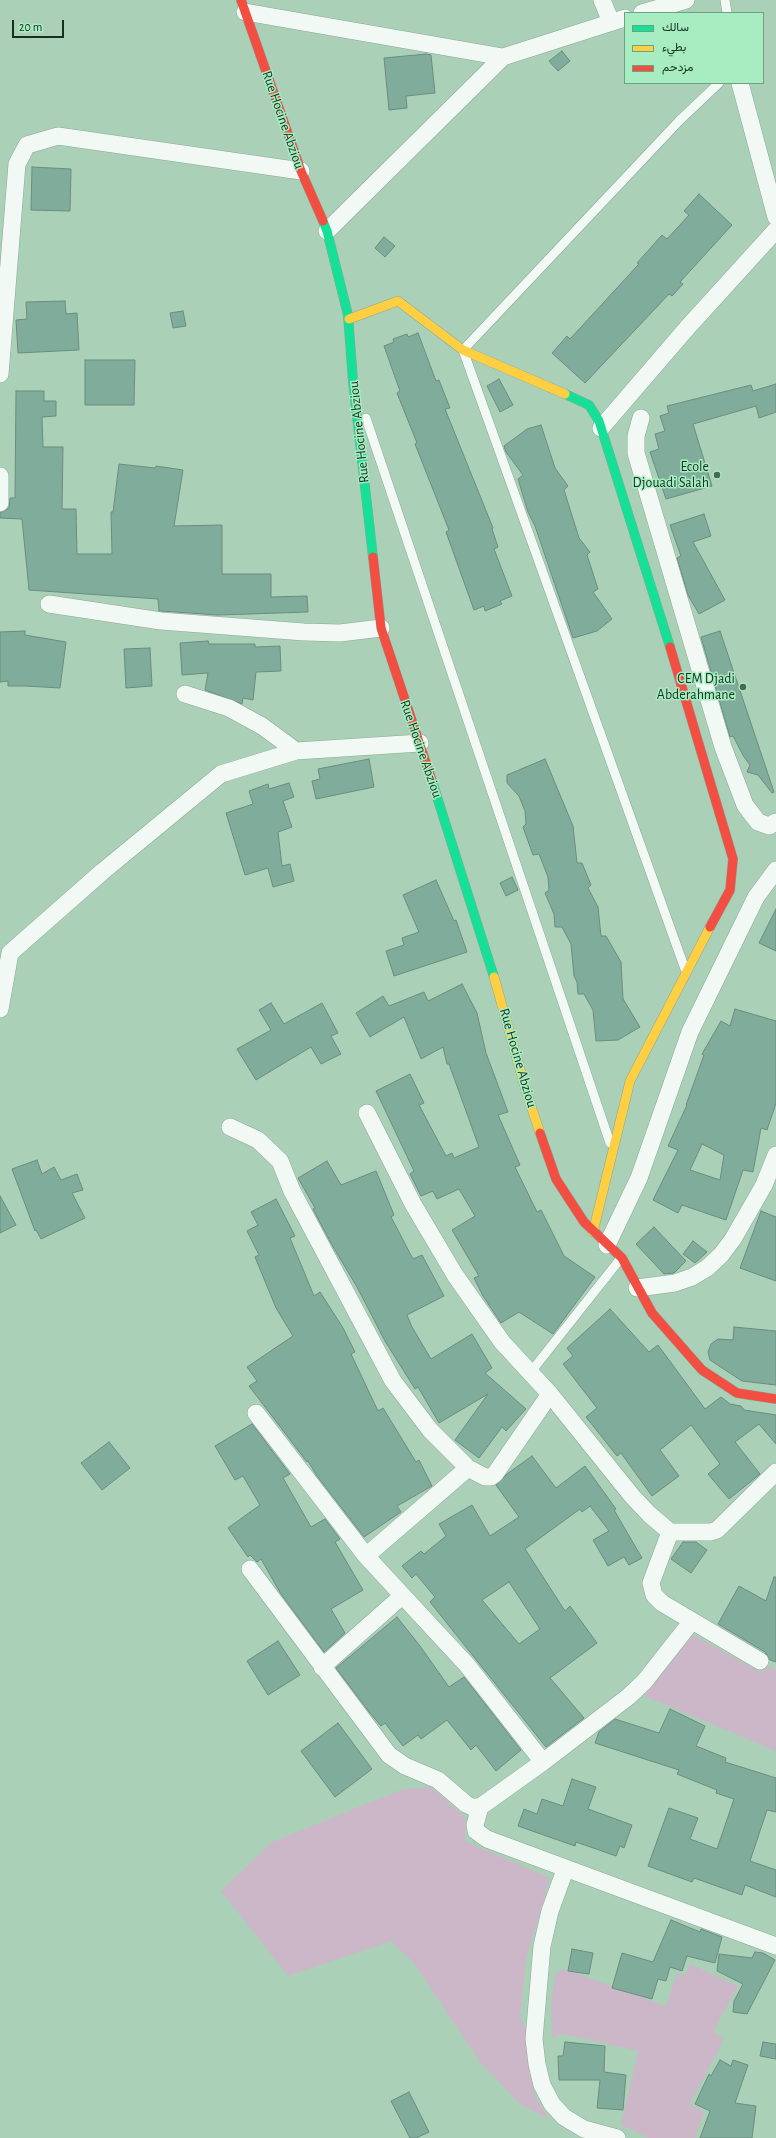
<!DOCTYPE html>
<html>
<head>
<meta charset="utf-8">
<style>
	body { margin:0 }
	#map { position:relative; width:776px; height:2138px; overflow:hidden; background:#aad0b8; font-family:"Alegreya Sans",Vazirmatn,sans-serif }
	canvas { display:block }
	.legend { position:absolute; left:624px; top:12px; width:140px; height:72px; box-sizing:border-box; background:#a7edc1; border:1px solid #6da281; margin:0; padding:5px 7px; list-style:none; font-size:12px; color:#153221 }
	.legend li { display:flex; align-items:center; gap:8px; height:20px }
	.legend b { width:20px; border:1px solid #6da281 }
	.scale { position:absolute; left:12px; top:20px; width:52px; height:18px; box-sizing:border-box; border:2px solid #153221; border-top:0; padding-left:5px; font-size:12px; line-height:14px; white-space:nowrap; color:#153221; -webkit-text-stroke:3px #a7edc1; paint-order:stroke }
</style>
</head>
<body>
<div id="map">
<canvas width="776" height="2138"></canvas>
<ul class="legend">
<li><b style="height:5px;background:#16e098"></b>سالك</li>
<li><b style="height:5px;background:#ffcf43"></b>بطيء</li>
<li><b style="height:5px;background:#f24e42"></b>مزدحم</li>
</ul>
<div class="scale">20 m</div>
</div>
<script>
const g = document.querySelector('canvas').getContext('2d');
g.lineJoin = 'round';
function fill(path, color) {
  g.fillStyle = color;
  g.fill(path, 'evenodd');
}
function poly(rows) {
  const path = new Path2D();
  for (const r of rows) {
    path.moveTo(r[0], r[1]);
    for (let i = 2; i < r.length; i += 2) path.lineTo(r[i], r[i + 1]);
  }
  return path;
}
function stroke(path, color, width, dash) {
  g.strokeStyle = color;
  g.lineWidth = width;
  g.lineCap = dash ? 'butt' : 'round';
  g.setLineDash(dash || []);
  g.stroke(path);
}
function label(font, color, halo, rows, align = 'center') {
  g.font = font + ' "Alegreya Sans",sans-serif';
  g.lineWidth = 3;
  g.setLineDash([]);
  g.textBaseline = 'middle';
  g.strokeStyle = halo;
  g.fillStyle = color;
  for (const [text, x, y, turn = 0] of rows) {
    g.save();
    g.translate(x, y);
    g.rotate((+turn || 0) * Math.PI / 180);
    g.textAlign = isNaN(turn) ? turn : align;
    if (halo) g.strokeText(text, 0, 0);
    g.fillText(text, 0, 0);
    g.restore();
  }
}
fill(poly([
	[693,1635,762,1673,767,1665,776,1670,776,1751,644,1696],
	[431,1787,466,1818,465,1841,550,1878,526,1960,520,2017,526,2028,530,2074,535,2096,549,2119,521,2105,480,2062,413,1962,391,1941,288,1976,221,1891,272,1842,403,1789],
	[690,1964,738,1986,713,2032,724,2039,690,2104,704,2112,695,2138,649,2138,621,2125,638,2051,564,2034,552,2038,551,2006,555,1974,564,1969,666,2006,677,1973,685,1975]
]), '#ccb7c8');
const building = poly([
	[562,51,570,61,558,71,549,61,562,51],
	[426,54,431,55,435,93,406,96,407,108,389,110,384,58,426,54],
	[32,167,71,169,70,211,31,210,32,167],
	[699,194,732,225,680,282,683,284,672,296,669,294,585,383,552,353,567,336,570,339,639,264,637,263,662,235,667,239,689,215,684,211,699,194],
	[384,237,395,246,385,257,375,248,384,237],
	[65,301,66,314,77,313,79,350,18,353,16,320,27,319,26,302,65,301],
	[183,311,186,326,173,328,170,313,183,311],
	[418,333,436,381,439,380,450,408,445,409,493,528,492,529,498,547,494,549,512,596,500,601,502,604,485,611,484,606,474,610,446,532,449,530,415,444,417,443,397,393,400,391,384,346,394,342,393,339,407,334,408,337,418,333],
	[85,360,135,360,134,405,85,405,85,360],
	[499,379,513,405,500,412,487,386,499,379],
	[776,384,776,412,759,418,756,406,693,424,712,486,666,499,650,452,659,449,655,434,665,431,660,416,669,413,667,406,751,385,753,391,776,384],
	[16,391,44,391,44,401,56,401,56,416,42,417,43,447,63,447,62,509,76,509,77,554,112,554,111,512,113,512,119,464,155,468,156,466,183,470,174,526,222,525,222,574,271,574,271,597,307,596,308,612,218,615,162,611,159,611,158,599,29,590,22,519,0,518,0,513,9,508,10,498,15,498,16,391],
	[541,425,555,468,568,486,564,490,579,538,590,552,587,555,598,589,593,592,612,619,597,631,573,638,535,526,528,512,518,479,523,475,506,452,504,446,527,429,541,425],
	[704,514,711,536,693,542,725,600,699,614,688,595,677,558,681,556,670,525,704,514],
	[25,631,25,635,66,642,60,688,26,686,8,686,8,681,0,682,0,632,25,631],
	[720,631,774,792,772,793,758,775,747,772,750,765,744,757,733,736,730,737,701,637,720,631],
	[208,641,209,644,255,644,255,647,280,646,281,671,256,672,253,700,243,698,242,704,205,690,208,673,182,675,180,643,208,641],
	[150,648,152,686,126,688,124,649,150,648],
	[369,759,374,787,316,799,312,781,320,779,318,769,369,759],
	[545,759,573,826,577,863,582,863,591,885,588,888,598,907,601,936,606,936,621,962,623,999,640,1027,618,1040,596,1041,593,1010,584,994,578,994,577,982,574,976,571,944,562,927,555,927,554,914,545,893,549,890,548,877,539,854,533,855,523,827,526,824,525,811,519,796,507,783,507,775,545,759],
	[289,783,294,797,283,801,292,827,278,832,282,866,290,864,294,881,273,887,268,868,245,875,226,813,253,804,249,791,268,784,269,789,289,783],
	[512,877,518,890,506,896,500,883,512,877],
	[436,880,454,921,456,920,467,952,394,976,386,951,404,945,402,938,419,932,403,895,436,880],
	[776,909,776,951,759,943,776,909],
	[462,984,477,1013,486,1053,508,1112,498,1115,520,1165,515,1167,537,1212,541,1210,564,1256,595,1277,553,1334,519,1312,501,1323,483,1296,474,1278,479,1276,452,1230,475,1216,459,1189,437,1199,433,1191,421,1196,410,1174,414,1171,376,1091,410,1074,424,1103,419,1105,446,1156,452,1153,454,1158,479,1147,449,1064,447,1064,443,1047,421,1059,404,1017,370,1037,356,1013,383,996,389,1006,424,992,428,1001,462,984],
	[271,1003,284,1024,322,1003,338,1033,331,1036,341,1054,321,1064,311,1047,256,1080,237,1049,271,1030,259,1010,271,1003],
	[735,1009,776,1021,776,1103,767,1130,761,1128,753,1172,743,1170,726,1220,682,1205,678,1213,653,1200,678,1150,668,1146,687,1105,686,1105,704,1055,702,1054,721,1021,730,1026,735,1009],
	[702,1144,724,1155,720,1180,690,1170,702,1144],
	[37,1160,42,1174,54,1167,61,1180,77,1174,83,1190,72,1193,85,1218,41,1239,36,1230,35,1231,12,1169,37,1160],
	[327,1161,341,1185,376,1171,394,1215,391,1217,413,1259,422,1255,444,1296,407,1315,412,1327,431,1359,472,1334,492,1368,485,1373,526,1409,506,1431,502,1427,479,1458,455,1440,488,1394,439,1423,418,1387,415,1389,385,1341,357,1287,332,1245,313,1209,315,1208,298,1178,327,1161],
	[0,1196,16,1225,0,1233,0,1196],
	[276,1199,295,1236,290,1238,314,1296,320,1292,343,1328,355,1352,351,1354,378,1411,383,1408,416,1462,419,1460,432,1486,397,1506,401,1512,364,1537,317,1476,308,1461,307,1462,249,1386,257,1381,247,1367,293,1336,276,1308,255,1257,259,1255,247,1231,258,1225,251,1212,276,1199],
	[761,1211,776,1217,776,1281,740,1268,761,1211],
	[654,1227,686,1261,674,1273,664,1274,636,1244,654,1227],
	[693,1241,707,1252,695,1263,683,1254,693,1241],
	[610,1309,649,1352,658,1345,705,1409,721,1397,730,1404,741,1406,744,1410,776,1415,776,1444,759,1424,735,1442,760,1474,729,1499,708,1474,720,1464,691,1425,660,1450,679,1476,652,1496,621,1453,617,1456,586,1417,597,1408,563,1364,573,1356,567,1348,610,1309],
	[734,1327,776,1331,776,1385,742,1381,710,1360,708,1352,711,1344,718,1339,733,1340,734,1327],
	[252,1424,290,1474,283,1478,311,1527,325,1519,340,1539,335,1542,363,1590,331,1609,345,1633,324,1652,281,1594,261,1559,257,1562,250,1555,248,1557,228,1528,260,1505,243,1476,235,1480,215,1446,252,1424],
	[109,1442,130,1468,102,1490,81,1463,109,1442],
	[532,1456,556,1488,585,1466,616,1509,614,1510,642,1558,629,1565,624,1557,608,1566,593,1540,609,1531,590,1506,582,1512,580,1509,525,1549,565,1611,570,1606,597,1643,550,1678,584,1718,546,1747,430,1602,435,1597,416,1574,412,1578,402,1566,421,1551,424,1554,446,1536,439,1524,472,1505,490,1536,519,1517,496,1485,507,1474,532,1456],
	[509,1582,540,1629,519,1644,482,1600,509,1582],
	[683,1542,696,1542,707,1550,691,1573,671,1559,683,1542],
	[774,1577,776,1577,776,1662,770,1660,765,1652,718,1624,739,1586,766,1601,774,1577],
	[397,1617,420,1646,449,1687,464,1677,521,1750,496,1771,476,1745,471,1750,447,1720,421,1739,418,1735,403,1746,385,1723,381,1726,370,1713,336,1668,397,1617],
	[278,1641,300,1675,268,1695,247,1661,278,1641],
	[670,1709,705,1726,696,1746,726,1758,725,1762,776,1778,776,1812,767,1810,750,1861,776,1870,776,1897,745,1885,742,1895,694,1878,692,1882,648,1866,669,1808,698,1818,690,1839,717,1849,734,1799,716,1793,717,1790,677,1774,679,1770,595,1743,599,1732,615,1719,659,1733,670,1709],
	[338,1723,372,1769,335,1797,301,1751,338,1723],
	[572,1779,596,1787,588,1809,632,1825,624,1848,620,1846,616,1856,576,1842,575,1846,518,1826,524,1809,537,1814,542,1799,563,1806,572,1779],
	[671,1920,700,1932,701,1929,722,1937,715,1963,687,1956,682,1971,670,1967,666,1981,658,1979,652,1999,612,1988,622,1953,653,1962,671,1920],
	[572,1949,593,1953,589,1974,568,1971,572,1949],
	[755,1952,763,1953,775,1960,747,2014,733,2012,734,2001,743,1984,717,1971,719,1954,752,1958,755,1952],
	[565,2042,605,2046,604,2072,626,2075,623,2110,597,2108,600,2080,559,2080,558,2056,563,2056,565,2042],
	[763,2042,776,2044,776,2059,760,2056,763,2042],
	[720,2060,731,2066,733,2060,748,2065,735,2103,756,2106,752,2138,700,2138,710,2111,695,2104,709,2074,711,2076,720,2060],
	[409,2092,429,2132,416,2138,410,2138,391,2101,409,2092]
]);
fill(building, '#80ac9c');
stroke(building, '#6c8c7e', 1);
const lane = poly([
	[725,0,727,13],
	[366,418,610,1143],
	[685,969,463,350,679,121,719,83],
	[530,1373,621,1258]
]);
const street = poly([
	[602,0,611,22],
	[245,12,503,57],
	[642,13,686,0],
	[740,83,776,217],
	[327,231,503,57,625,18],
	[0,374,17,164,27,145,58,136,301,171],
	[641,418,636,436,636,453,723,747,745,805,758,822,769,826,776,822],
	[601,428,687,328,776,230],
	[0,476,0,503],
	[49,604,161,621,304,632,340,633,381,628],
	[185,694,229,708,262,726,296,751],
	[0,1009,10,953,102,872,221,774,296,751,420,743],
	[367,1113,413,1204,455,1275,502,1342,550,1394,632,1496,649,1514,670,1532,711,1532,717,1530,776,1472],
	[230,1127,258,1140,280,1161,292,1191,393,1381,430,1430,468,1468,485,1477,491,1477,495,1474,550,1394],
	[607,1245,639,1178,690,1032,756,897,776,870],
	[637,1288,675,1283,692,1277,707,1268,721,1255,733,1239,764,1185,776,1155],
	[256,1413,366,1556,467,1665,543,1762],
	[670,1532,651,1583,654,1595,662,1603,760,1661],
	[366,1556,468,1468],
	[250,1569,389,1755,405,1766,438,1780,466,1804,472,1807,480,1807,543,1762,628,1697,644,1682,692,1621],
	[322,1667,402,1596],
	[480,1807,475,1825,476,1831,487,1839,776,1946],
	[565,1870,550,1911,542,1946,534,2039,537,2064,542,2085,552,2104,564,2117,584,2129,617,2138]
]);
const fast = poly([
	[323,221,327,231,348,315,353,381,373,557],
	[565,394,589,405,599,421,670,647],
	[432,781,494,977]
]);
const slow = poly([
	[349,319,398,301,463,350,565,394],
	[494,977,527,1094,540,1133],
	[593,1232,630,1081,710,927]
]);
const jam = poly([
	[241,0,301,171,323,221],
	[373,557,381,628,432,781],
	[670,647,733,859,730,890,710,927],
	[540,1133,556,1179,584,1222,622,1258,652,1313,702,1370,737,1393,776,1399]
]);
stroke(lane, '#8aa896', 10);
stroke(street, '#8aa896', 18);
stroke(fast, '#8aa896', 10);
stroke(slow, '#8aa896', 10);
stroke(jam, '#8aa896', 10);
stroke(lane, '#f2f8f4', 9);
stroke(street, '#f2f8f4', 17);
stroke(fast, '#16e098', 9);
stroke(slow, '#ffcf43', 9);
stroke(jam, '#f24e42', 9);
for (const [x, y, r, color] of [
	[717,475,4,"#496956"],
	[743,687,4,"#496956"]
]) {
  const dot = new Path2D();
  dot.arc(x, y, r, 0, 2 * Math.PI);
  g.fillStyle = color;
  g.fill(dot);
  stroke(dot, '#a7edc1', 1.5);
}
label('14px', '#153221', '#a7edc1', [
	["Rue Hocine Abziou",283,120,71],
	["Rue Hocine Abziou",359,432,-96],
	["Rue Hocine Abziou",421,749,71],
	["Rue Hocine Abziou",518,1058,74]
]);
label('14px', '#153221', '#a7edc1', [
	["Ecole",709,467],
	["Djouadi Salah",709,483],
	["CEM Djadi",735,679],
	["Abderahmane",735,695]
], 'right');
</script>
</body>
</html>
